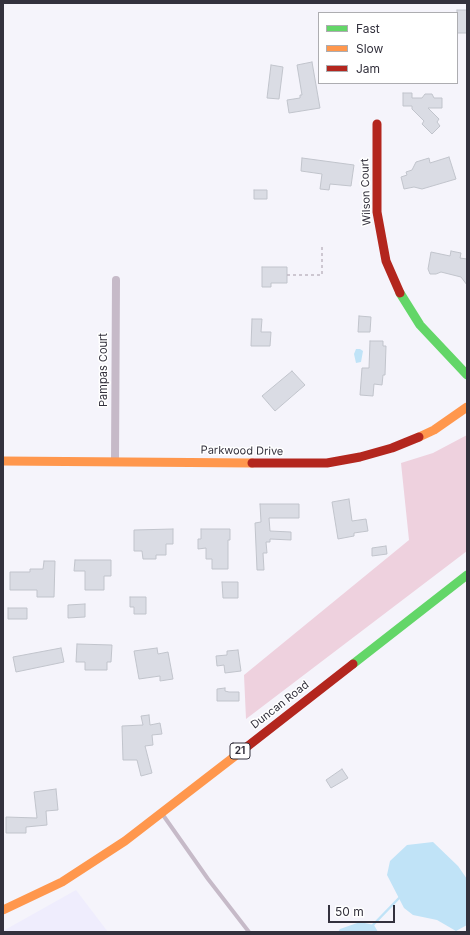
<!DOCTYPE html>
<html>
<head>
<meta charset="utf-8">
<style>
	body { margin:0 }
	#map { position:relative; width:470px; height:935px; overflow:hidden; background:#f5f4fb; font-family:Inter,sans-serif }
	canvas { display:block }
	.frame { position:absolute; inset:0; border:4px solid #33313d; pointer-events:none }
	.legend { position:absolute; left:318px; top:12px; width:140px; height:72px; box-sizing:border-box; background:#fff; border:1px solid #adadb1; margin:0; padding:5px 7px; list-style:none; font-size:12px; color:#33313d }
	.legend li { display:flex; align-items:center; gap:8px; height:20px }
	.legend b { width:20px; border:1px solid #adadb1 }
	.scale { position:absolute; left:328px; top:905px; width:67px; height:18px; box-sizing:border-box; border:2px solid #33313d; border-top:0; padding-left:5px; font-size:12px; line-height:14px; white-space:nowrap; color:#33313d; -webkit-text-stroke:3px #fff; paint-order:stroke }
</style>
</head>
<body>
<div id="map">
<canvas width="470" height="935"></canvas>
<div class="frame"></div>
<ul class="legend">
<li><b style="height:5px;background:#63d668"></b>Fast</li>
<li><b style="height:5px;background:#ff974d"></b>Slow</li>
<li><b style="height:5px;background:#b3261e"></b>Jam</li>
</ul>
<div class="scale">50 m</div>
</div>
<script>
const g = document.querySelector('canvas').getContext('2d');
g.lineJoin = 'round';
function fill(path, color) {
  g.fillStyle = color;
  g.fill(path, 'evenodd');
}
function poly(rows) {
  const path = new Path2D();
  for (const r of rows) {
    path.moveTo(r[0], r[1]);
    for (let i = 2; i < r.length; i += 2) path.lineTo(r[i], r[i + 1]);
  }
  return path;
}
function stroke(path, color, width, dash) {
  g.strokeStyle = color;
  g.lineWidth = width;
  g.lineCap = dash ? 'butt' : 'round';
  g.setLineDash(dash || []);
  g.stroke(path);
}
function label(font, color, halo, rows, align = 'center') {
  g.font = font + ' Inter,sans-serif';
  g.lineWidth = 3;
  g.setLineDash([]);
  g.textBaseline = 'middle';
  g.strokeStyle = halo;
  g.fillStyle = color;
  for (const [text, x, y, turn = 0] of rows) {
    g.save();
    g.translate(x, y);
    g.rotate((+turn || 0) * Math.PI / 180);
    g.textAlign = isNaN(turn) ? turn : align;
    if (halo) g.strokeText(text, 0, 0);
    g.fillText(text, 0, 0);
    g.restore();
  }
}
fill(poly([
	[76,890,108,932,3,932,3,931]
]), '#efedfd');
fill(poly([
	[467,435,467,551,246,719,244,675,409,540,401,463,433,453]
]), '#eed1de');
fill(poly([
	[356,349,360,349,363,351,361,362,356,363,354,354],
	[433,842,458,866,467,879,467,925,456,931,437,920,413,915,404,908,387,875,390,861,407,845],
	[360,922,374,925,378,932,338,932,340,929]
]), '#c0e3f7');
stroke(poly([
	[371,927,401,896]
]), '#c0e3f7', 2.5);
const building = poly([
	[457,10,467,10,467,33,457,33,457,10],
	[312,62,320,108,289,113,287,100,300,98,300,95,302,95,297,65,312,62],
	[271,65,283,67,279,99,267,98,271,65],
	[403,93,412,93,412,98,422,98,425,94,432,94,434,98,442,98,442,108,428,108,439,119,437,122,440,126,432,134,422,124,424,121,412,109,412,106,403,106,403,93],
	[449,157,456,179,422,189,414,187,404,189,401,177,407,175,406,172,412,170,416,162,429,158,430,163,449,157],
	[302,158,354,165,351,186,330,184,329,190,320,189,322,174,301,171,302,158],
	[254,190,267,190,267,199,254,199,254,190],
	[451,251,461,253,460,258,467,259,467,285,461,277,441,272,436,274,430,274,428,269,431,252,450,256,451,251],
	[262,267,287,267,287,283,271,283,271,287,262,287,262,267],
	[359,316,371,317,370,332,358,332,359,316],
	[252,319,262,319,261,332,271,332,270,346,251,346,252,319],
	[370,341,383,341,383,346,386,346,385,375,383,375,382,385,374,384,373,396,360,395,362,368,369,368,370,341],
	[292,371,305,385,275,411,262,396,292,371],
	[349,499,352,521,366,519,368,531,354,533,354,536,338,539,332,502,349,499],
	[260,504,299,504,299,518,269,518,270,531,291,532,291,540,270,539,270,542,266,542,267,553,263,553,264,570,257,570,255,523,261,522,260,504],
	[173,529,173,544,166,544,166,555,156,555,156,559,143,559,142,551,134,551,134,530,173,529],
	[201,529,230,529,230,540,228,540,228,569,212,569,212,559,206,559,206,548,198,549,198,539,201,539,201,529],
	[386,546,387,554,372,556,372,548,386,546],
	[75,560,111,560,111,576,104,576,104,590,85,590,85,571,74,571,75,560],
	[44,561,55,561,54,597,37,597,37,590,10,590,10,572,30,572,30,569,43,569,44,561],
	[222,582,238,582,238,598,223,598,222,582],
	[130,597,146,597,146,614,134,614,134,607,130,607,130,597],
	[85,604,85,617,68,618,68,605,85,604],
	[8,608,27,608,27,619,8,619,8,608],
	[77,644,112,645,111,662,107,662,107,670,85,670,85,662,76,662,77,644],
	[61,648,64,662,16,672,13,657,61,648],
	[157,648,158,654,168,652,173,679,160,681,160,676,139,679,134,651,157,648],
	[238,650,241,671,225,673,224,665,217,666,216,656,227,655,227,651,238,650],
	[225,688,225,691,229,692,239,692,239,701,217,701,217,689,225,688],
	[149,715,150,725,160,723,162,734,152,735,153,745,145,746,152,773,141,776,137,760,123,760,122,726,143,725,141,716,149,715],
	[342,769,348,778,331,788,326,780,342,769],
	[56,789,58,810,46,811,47,825,26,827,26,833,6,833,6,817,37,818,34,792,56,789]
]);
fill(building, '#dadce4');
stroke(building, '#c1c4cc', 1);
stroke(poly([
	[287,275,322,275,322,247]
]), '#c0b8c3', 1.5, [3, 3]);
stroke(poly([
	[163,815,208,879,249,932]
]), '#c6bac8', 4);
stroke(poly([
	[115,461,116,280]
]), '#c6bac8', 8);
stroke(poly([
	[400,293,420,325,467,375],
	[353,664,467,575]
]), '#63d668', 9);
stroke(poly([
	[419,437,434,430,467,407],
	[3,461,252,463],
	[3,910,62,882,125,841,239,753]
]), '#ff974d', 9);
stroke(poly([
	[377,124,377,212,386,261,400,293],
	[252,463,327,463,360,457,392,448,419,437],
	[239,753,353,664]
]), '#b3261e', 9);
for (const [x, y, w] of [
	[240,751,20]
]) {
  const box = new Path2D();
  box.roundRect(x - w / 2, y - 8, w, 16, 3);
  g.fillStyle = '#fff';
  g.fill(box);
  stroke(box, '#33313d', 1);
}
label('bold 10px', '#33313d', null, [
	["21",240,751]
]);
label('11px', '#33313d', '#fff', [
	["Wilson Court",366,192,-92],
	["Pampas Court",104,370,-90],
	["Parkwood Drive",242,451,1],
	["Duncan Road",280,705,-38]
]);
</script>
</body>
</html>
